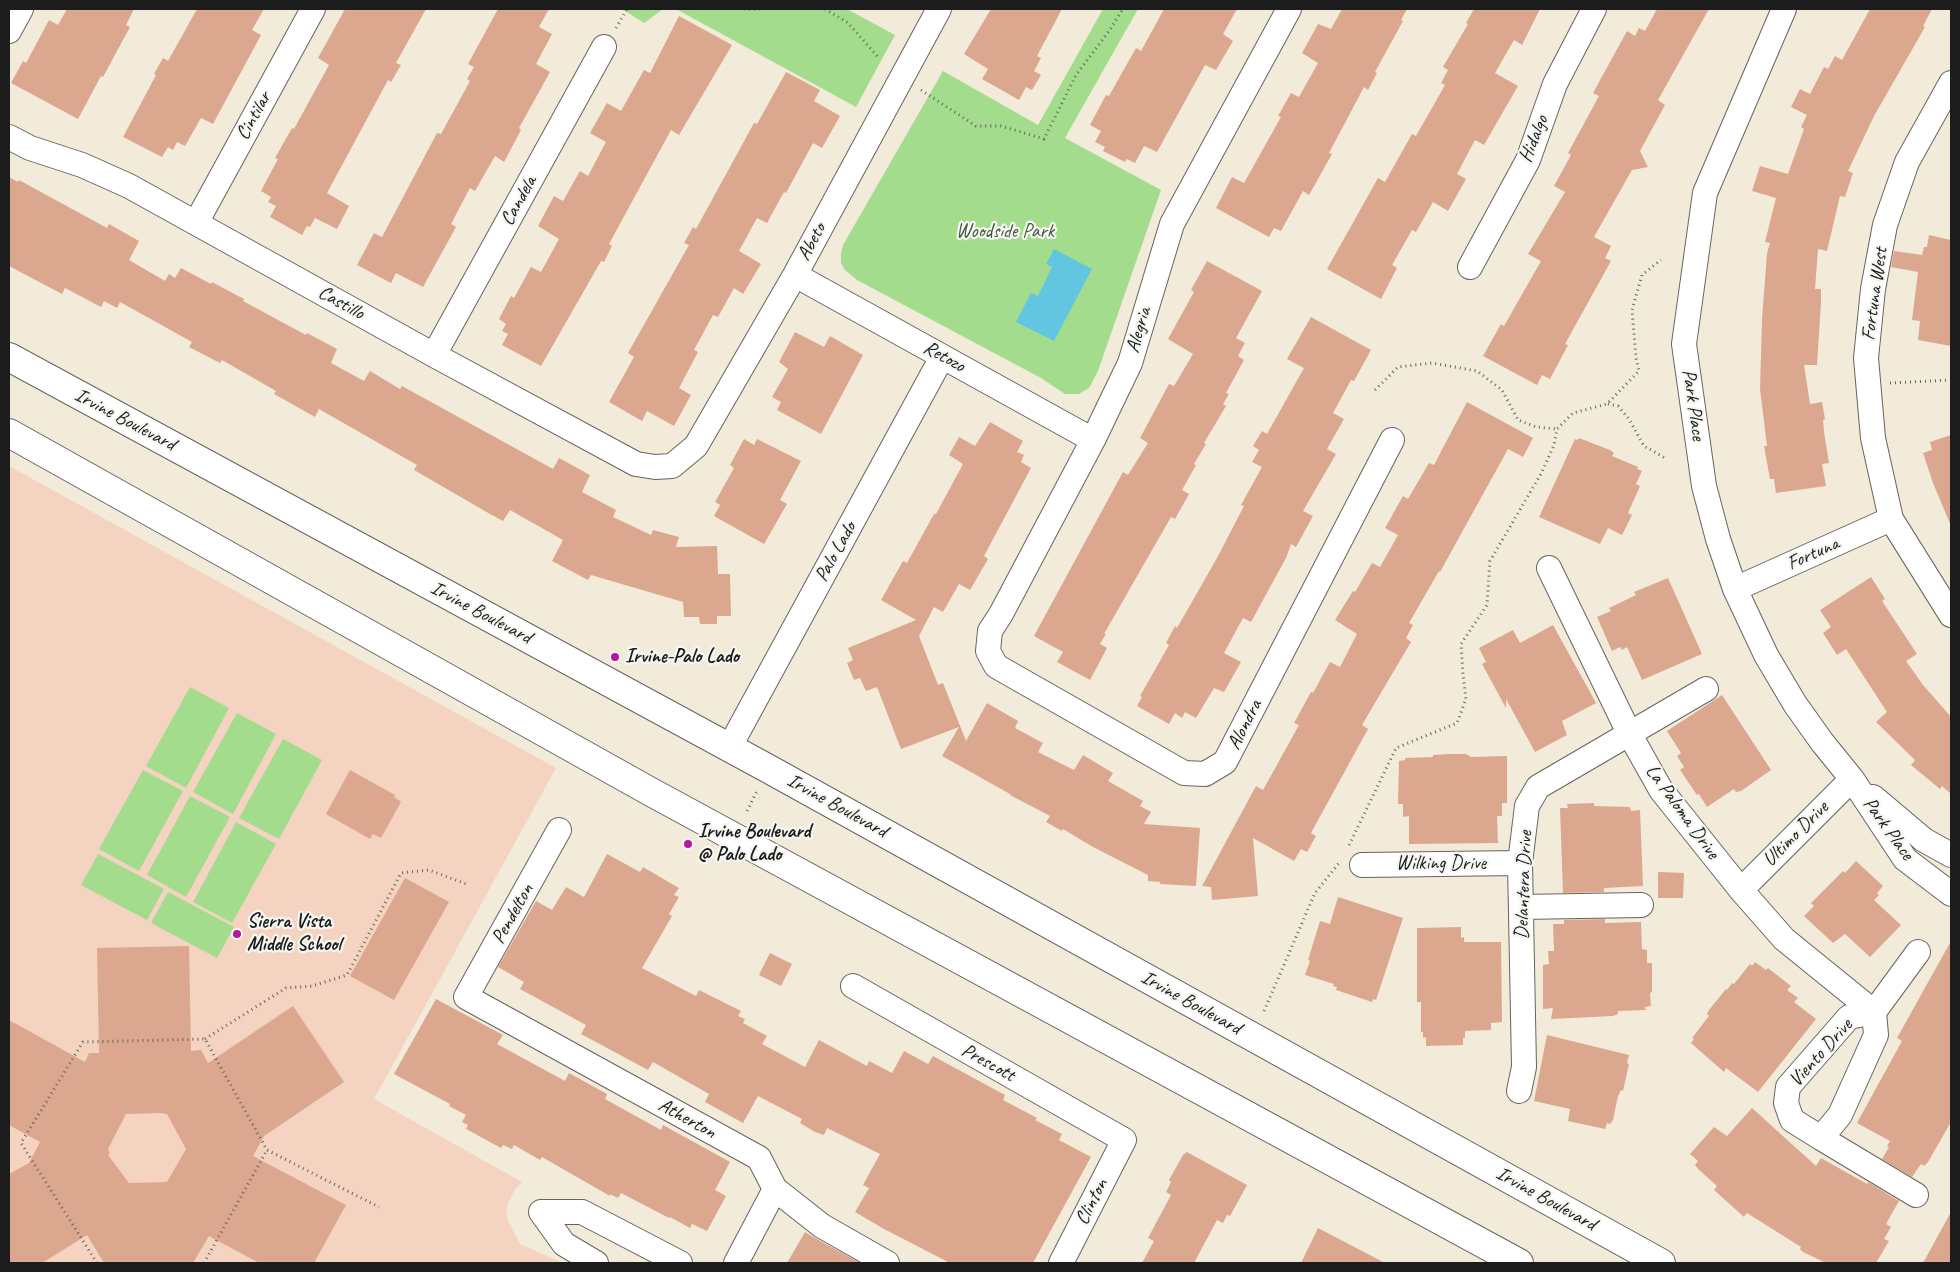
<!DOCTYPE html>
<html>
<head>
<meta charset="utf-8">
<style>
	body { margin:0 }
	#map { position:relative; width:1960px; height:1272px; overflow:hidden; background:#f2ebd9; font-family:Caveat,sans-serif }
	canvas { display:block }
	.frame { position:absolute; inset:0; border:10px solid #1c1c1c; pointer-events:none }
</style>
</head>
<body>
<div id="map">
<canvas width="1960" height="1272"></canvas>
<div class="frame"></div>
</div>
<script>
const g = document.querySelector('canvas').getContext('2d');
g.lineJoin = 'round';
function fill(path, color) {
  g.fillStyle = color;
  g.fill(path, 'evenodd');
}
function poly(rows) {
  const path = new Path2D();
  for (const r of rows) {
    path.moveTo(r[0], r[1]);
    for (let i = 2; i < r.length; i += 2) path.lineTo(r[i], r[i + 1]);
  }
  return path;
}
function stroke(path, color, width, dash) {
  g.strokeStyle = color;
  g.lineWidth = width;
  g.lineCap = dash ? 'butt' : 'round';
  g.setLineDash(dash || []);
  g.stroke(path);
}
function label(font, color, halo, rows, align = 'center') {
  g.font = font + ' Caveat,sans-serif';
  g.lineWidth = 4.5;
  g.setLineDash([]);
  g.textBaseline = 'middle';
  g.strokeStyle = halo;
  g.fillStyle = color;
  for (const [text, x, y, turn = 0] of rows) {
    g.save();
    g.translate(x, y);
    g.rotate((+turn || 0) * Math.PI / 180);
    g.textAlign = isNaN(turn) ? turn : align;
    if (halo) g.strokeText(text, 0, 0);
    g.fillText(text, 0, 0);
    g.restore();
  }
}
fill(poly([
	[9,466,556,768,374,1099,522,1182,515,1189,508,1204,506,1212,509,1223,520,1244,563,1263,9,1263]
]), '#f4d3c0');
fill(poly([
	[622,9,663,9,644,23],
	[676,9,847,9,895,35,856,107],
	[1103,9,1138,9,1065,138,1161,190,1098,371,1089,388,1079,394,1065,394,1041,378,857,280,845,270,841,263,841,254,843,245,943,71,1038,125],
	[190,687,229,708,186,788,146,766],
	[237,713,276,734,233,814,193,792],
	[283,739,322,760,279,839,239,818],
	[143,770,183,791,139,871,99,849],
	[190,796,230,817,186,897,147,875],
	[236,822,276,844,232,923,193,902],
	[98,854,164,889,147,920,81,885],
	[168,892,234,927,217,958,151,923]
]), '#a4dc8e');
fill(poly([
	[1054,249,1092,269,1054,341,1016,322,1031,293,1038,296,1052,267,1046,264]
]), '#62c6e0');
fill(poly([
	[67,9,134,9,126,25,130,27,103,77,101,76,78,119,11,83,23,61,26,63,33,50,49,20,58,25],
	[197,9,264,9,252,30,261,35,213,124,201,118,185,146,177,142,173,150,168,147,162,157,123,137,156,75,154,74,163,58,168,61],
	[345,9,426,9,396,63,401,65,391,82,388,80,327,193,349,206,337,229,315,218,310,227,307,226,302,235,270,217,276,206,268,202,271,197,261,191,278,159,275,158,292,128,294,129,329,65,318,58],
	[498,9,549,9,539,27,552,34,536,64,550,72,519,128,521,130,504,162,495,156,475,191,470,188,451,224,456,227,423,287,396,273,391,283,357,265,374,233,382,237,437,133,441,134,470,81,467,79,474,67,468,64],
	[991,9,1062,9,1037,56,1041,58,1034,71,1041,75,1032,90,1026,87,1019,100,982,79,988,69,964,54],
	[1164,9,1237,9,1223,34,1233,41,1216,70,1205,65,1157,152,1144,146,1135,163,1127,159,1125,162,1103,151,1105,147,1095,142,1101,131,1090,125,1106,95,1109,96,1136,48,1141,51],
	[1342,9,1407,9,1401,20,1403,21,1375,72,1377,73,1368,90,1364,87,1329,153,1332,154,1309,195,1303,191,1281,231,1274,228,1269,237,1216,208,1232,177,1244,183,1281,117,1278,116,1291,93,1299,97,1318,63,1302,53,1318,24,1331,29],
	[1474,9,1540,9,1522,45,1514,40,1495,73,1518,86,1484,145,1475,140,1457,174,1466,179,1448,211,1433,202,1416,232,1412,230,1392,265,1397,268,1381,299,1327,269,1378,178,1385,182,1412,134,1416,136,1445,85,1441,83,1448,70,1443,67,1468,24,1466,23],
	[1657,9,1709,9,1658,100,1665,105,1640,151,1648,167,1632,170,1594,237,1611,246,1605,258,1611,261,1565,344,1568,345,1550,379,1542,375,1537,385,1483,356,1501,324,1504,326,1541,261,1528,254,1565,192,1554,186,1571,155,1568,153,1599,96,1593,93,1627,31,1635,36,1639,28,1645,31],
	[1870,9,1932,9,1923,26,1925,27,1874,116,1848,171,1853,173,1845,197,1840,196,1827,251,1818,249,1815,289,1821,289,1821,302,1817,365,1804,365,1810,404,1822,402,1825,419,1823,420,1824,432,1829,463,1822,464,1826,486,1776,493,1774,479,1770,479,1764,446,1767,446,1760,389,1762,319,1767,253,1770,243,1765,242,1776,198,1752,191,1760,166,1788,174,1804,129,1801,127,1807,115,1791,107,1800,89,1810,94,1824,67,1828,69,1835,56,1842,60],
	[679,16,732,45,679,135,671,130,609,244,612,246,604,262,601,261,541,366,502,345,508,334,502,331,506,324,499,319,511,296,514,298,531,267,541,272,559,239,538,226,554,196,563,201,580,171,588,176,606,142,590,133,607,103,621,111,644,70,650,73],
	[786,72,820,90,814,101,840,116,822,148,813,143,786,193,784,192,767,223,757,218,739,251,761,264,743,294,734,288,718,317,713,315,694,350,698,352,679,388,691,395,674,426,647,411,642,421,609,402,634,357,628,353,689,245,684,243,693,227,696,229,754,123,757,124],
	[9,177,18,182,19,180,107,228,109,224,139,241,129,260,165,281,169,274,175,278,181,268,211,284,212,282,244,299,243,301,306,335,307,333,337,349,331,363,364,381,370,371,400,389,402,386,553,469,559,458,590,475,582,492,616,510,613,517,651,535,653,530,679,537,676,547,717,546,718,574,730,574,731,616,717,616,717,624,700,624,699,617,684,617,683,602,591,575,588,580,552,561,563,540,510,510,503,521,490,514,414,470,417,465,319,409,315,417,274,394,276,391,222,360,220,363,189,347,192,342,120,302,117,308,104,301,101,307,65,288,62,294,9,266],
	[1929,235,1951,240,1951,346,1918,340,1920,321,1912,320,1918,272,1891,267,1894,251,1922,255,1924,247,1927,247],
	[1207,261,1262,291,1236,338,1245,343,1238,356,1244,360,1226,393,1229,394,1223,404,1226,406,1204,443,1206,444,1194,464,1196,465,1182,490,1189,494,1175,519,1171,517,1104,634,1106,634,1100,644,1107,648,1090,680,1057,662,1063,652,1034,636,1123,472,1128,475,1148,443,1140,438,1169,384,1174,386,1193,354,1168,339,1194,292,1191,290],
	[1311,317,1371,350,1354,381,1351,380,1333,413,1344,419,1327,449,1336,454,1303,511,1313,516,1296,547,1291,544,1286,558,1251,622,1243,618,1224,653,1241,662,1224,692,1214,688,1196,718,1185,712,1182,718,1175,713,1169,724,1137,706,1142,697,1140,696,1169,645,1166,643,1175,626,1177,628,1217,558,1244,506,1241,505,1262,467,1252,462,1259,450,1253,446,1262,431,1267,434,1304,368,1287,359],
	[795,332,824,347,830,336,863,355,821,434,777,410,781,402,772,397,788,369,779,362],
	[1467,402,1533,438,1523,457,1508,449,1440,572,1439,571,1409,623,1413,625,1406,638,1411,642,1362,725,1368,729,1311,833,1316,836,1307,852,1301,849,1294,861,1253,838,1258,896,1212,900,1211,887,1202,886,1256,786,1263,790,1299,725,1294,723,1311,692,1313,693,1330,662,1340,667,1357,634,1335,620,1353,591,1355,592,1372,563,1380,567,1398,535,1385,528,1403,496,1408,499,1429,463,1434,465],
	[990,422,1023,441,1017,452,1024,455,1021,462,1031,468,984,556,988,559,970,590,959,584,943,612,934,607,919,636,938,685,943,683,966,741,987,703,1018,721,1015,728,1043,743,1038,752,1074,770,1083,755,1113,773,1108,781,1143,801,1140,806,1151,812,1144,824,1200,828,1196,886,1160,884,1160,882,1148,881,1148,875,1093,847,1063,829,1062,831,1046,822,1050,816,1010,795,1010,794,942,756,959,727,901,749,877,687,866,691,860,678,854,680,847,663,853,660,848,648,916,620,881,600,903,561,907,563,934,514,936,514,963,464,949,455,959,437,975,446],
	[1951,435,1951,526,1933,483,1923,453,1932,450,1930,442],
	[1579,438,1610,450,1614,453,1612,456,1638,467,1637,469,1642,471,1636,484,1640,486,1628,513,1632,515,1622,535,1608,528,1600,544,1539,517,1575,439,1578,440],
	[744,439,754,445,757,439,801,461,780,500,787,504,764,544,714,516,720,505,715,502,734,468,730,465],
	[1871,577,1885,599,1882,601,1917,654,1906,661,1923,685,1951,717,1951,794,1942,786,1940,789,1911,765,1915,760,1876,722,1887,712,1846,649,1837,655,1823,633,1831,627,1820,610],
	[1668,578,1702,654,1642,680,1627,647,1622,650,1620,647,1612,651,1597,617,1611,611,1609,608,1636,595,1634,592],
	[1553,625,1596,703,1562,721,1567,735,1535,752,1506,699,1506,708,1482,664,1486,662,1479,648,1513,630,1520,643],
	[1722,695,1771,770,1741,791,1736,792,1734,789,1707,807,1699,794,1697,795,1680,770,1684,767,1677,756,1681,753,1667,731],
	[1448,754,1466,754,1471,757,1507,756,1507,803,1502,803,1502,816,1497,816,1498,843,1409,844,1409,816,1403,817,1403,804,1398,804,1399,761,1405,760,1405,758,1433,757,1433,755],
	[350,770,395,795,394,797,401,802,381,838,373,834,370,839,326,814],
	[1594,803,1594,806,1630,807,1631,811,1640,810,1643,886,1604,888,1604,892,1563,893,1560,808,1568,808,1567,804],
	[607,854,640,872,643,867,679,888,674,895,679,897,669,914,672,916,642,968,696,996,699,990,741,1011,738,1016,745,1019,743,1023,767,1036,762,1044,805,1067,819,1040,867,1066,869,1061,892,1073,904,1051,928,1064,933,1056,1005,1095,1003,1100,1037,1118,1035,1120,1062,1134,1059,1140,1091,1157,1033,1263,950,1263,884,1229,855,1212,869,1188,863,1185,880,1154,827,1128,824,1135,815,1132,800,1123,802,1119,758,1096,743,1123,705,1102,709,1094,653,1062,648,1070,581,1034,586,1025,520,989,524,982,498,967,536,901,552,910,566,887,584,897],
	[1856,861,1883,886,1877,893,1879,895,1874,900,1901,925,1870,957,1845,934,1833,943,1804,916,1814,906,1811,903,1843,871,1845,873],
	[1658,872,1684,873,1683,898,1658,898],
	[405,878,449,902,394,1000,350,976],
	[1338,897,1403,918,1376,1000,1373,999,1372,1002,1336,990,1337,987,1333,986,1334,984,1305,975,1310,961,1308,960,1320,921,1330,924],
	[1605,919,1605,923,1641,922,1642,949,1647,950,1647,963,1652,963,1652,992,1650,993,1651,1006,1645,1007,1646,1010,1618,1011,1618,1014,1613,1016,1551,1019,1553,1008,1543,1009,1543,965,1549,964,1548,951,1554,951,1553,924,1564,924,1564,920],
	[1461,927,1461,938,1464,937,1464,942,1501,942,1502,1022,1491,1023,1491,1030,1465,1031,1465,1038,1463,1038,1463,1045,1426,1046,1426,1037,1423,1038,1423,1032,1421,1032,1421,1002,1417,1002,1417,928],
	[1951,941,1951,1122,1928,1162,1924,1166,1921,1164,1912,1177,1882,1159,1889,1147,1887,1146,1890,1141,1857,1123,1902,1041,1897,1038],
	[189,946,191,1051,201,1050,208,1063,293,1006,344,1082,264,1136,253,1156,346,1205,314,1263,259,1263,209,1236,193,1263,104,1263,87,1235,42,1263,9,1263,9,1174,29,1163,40,1142,9,1125,9,1020,85,1062,89,1053,99,1053,97,948],
	[161,1113,167,1114,186,1149,167,1182,129,1183,108,1155,110,1153,108,1149,126,1114],
	[770,953,792,964,781,986,759,975],
	[1755,962,1766,970,1768,968,1791,986,1787,990,1798,998,1794,1002,1816,1019,1758,1092,1726,1068,1724,1072,1691,1043,1694,1039,1692,1038,1709,1016,1707,1014,1709,1010,1726,989,1727,990,1732,983,1734,984,1750,964,1752,966],
	[436,999,503,1035,497,1044,565,1081,569,1073,607,1094,605,1099,661,1130,663,1125,730,1162,715,1190,726,1196,707,1231,692,1224,690,1228,670,1217,669,1218,621,1193,618,1198,610,1194,610,1196,542,1157,540,1160,514,1145,512,1149,503,1145,501,1148,466,1129,468,1125,462,1122,466,1115,449,1106,450,1104,394,1074],
	[1547,1035,1629,1055,1627,1063,1629,1064,1623,1091,1621,1090,1618,1096,1613,1120,1610,1124,1607,1123,1605,1129,1568,1121,1570,1109,1534,1101],
	[1752,1108,1816,1166,1821,1158,1867,1184,1868,1182,1899,1201,1886,1224,1891,1227,1884,1239,1889,1241,1876,1263,1826,1263,1803,1252,1800,1249,1801,1247,1747,1213,1744,1217,1714,1190,1717,1186,1698,1169,1695,1165,1698,1161,1690,1154,1714,1127,1727,1136],
	[1187,1152,1247,1185,1230,1216,1227,1215,1223,1223,1217,1220,1194,1263,1142,1263,1154,1241,1148,1238,1171,1195,1166,1192,1171,1182,1169,1180,1183,1155],
	[1951,1212,1951,1263,1923,1263],
	[1318,1228,1385,1263,1301,1263],
	[805,1232,815,1238,860,1263,787,1263]
]), '#dca78f');
const minor = poly([
	[1289,9,1172,224,1130,363,1093,440,1001,614,990,631,988,651,996,666,1184,773,1205,774,1225,762,1392,440],
	[1784,9,1705,193,1684,344,1704,486,1718,539,1735,589,1766,655,1795,704,1822,742,1852,779,1905,859,1951,894],
	[9,31,21,9],
	[1951,83,1907,162,1885,225,1873,289,1866,358,1873,438,1891,519,1951,615],
	[9,137,30,148,82,165,129,186,434,355,636,464,655,467,672,466,696,446,795,275,939,9],
	[196,223,313,9],
	[1470,267,1528,160,1555,84,1594,9],
	[795,275,1093,440],
	[434,355,604,47],
	[1549,568,1629,733,1661,790,1741,890,1784,939,1874,1012,1876,1035,1840,1115,1821,1138,1916,1195],
	[1735,589,1891,519],
	[729,748,942,357],
	[1873,797,1924,840,1951,855],
	[559,830,466,997,759,1158,775,1189,822,1226,887,1263],
	[1362,865,1520,863],
	[1741,890,1852,779],
	[1521,907,1641,905],
	[853,986,1124,1140,1061,1263],
	[1519,1091,1524,1067,1520,863,1527,806,1538,787,1706,689],
	[1821,1138,1792,1120,1786,1103,1788,1087,1849,1017,1874,1012,1918,952],
	[541,1212,582,1212,680,1263],
	[541,1212,564,1244,596,1263],
	[736,1263,775,1189]
]);
const major = poly([
	[9,357,767,768,1661,1263],
	[9,433,651,792,1519,1263]
]);
stroke(minor, '#67645e', 26);
stroke(major, '#67645e', 30);
stroke(poly([
	[744,9,761,9],
	[825,9,848,23,878,57],
	[616,28,627,9],
	[921,90,976,126,1001,126,1044,139,1076,75,1109,31,1123,9],
	[1890,383,1951,380],
	[1375,390,1398,367,1432,363,1477,371,1502,390,1518,420,1536,427,1557,429],
	[1608,404,1618,406,1629,419,1644,446,1665,458],
	[747,811,757,791],
	[1349,845,1396,748,1457,723,1466,699,1463,675,1461,644,1487,605,1490,561,1542,472,1554,445,1557,429,1573,413,1607,404,1639,371,1636,358,1632,310,1642,275,1661,260],
	[1264,1011,1315,893,1339,863],
	[205,1039,286,988,312,986,347,975,401,873,429,870,469,885],
	[97,1263,21,1143,83,1042,205,1039,267,1150,379,1207],
	[204,1263,267,1150]
]), '#67645e', 3, [1, 4]);
stroke(minor, '#fff', 24);
stroke(major, '#fff', 28);
for (const [x, y, r, color] of [
	[615,657,5,"#b5179e"],
	[688,844,5,"#b5179e"],
	[237,934,5,"#b5179e"]
]) {
  const dot = new Path2D();
  dot.arc(x, y, r, 0, 2 * Math.PI);
  g.fillStyle = color;
  g.fill(dot);
  stroke(dot, '#f6f6f2', 2);
}
label('20px', '#1c1c1c', '#f6f6f2', [
	["Cintilar",254,116,-61],
	["Hidalgo",1534,139,-68],
	["Candela",519,201,-61],
	["Abeto",812,242,-62],
	["Fortuna West",1875,294,-82],
	["Castillo",341,303,29],
	["Alegria",1139,330,-74],
	["Retozo",944,357,29],
	["Park Place",1693,405,82],
	["Irvine Boulevard",125,420,28],
	["Palo Lado",836,552,-61],
	["Fortuna",1813,554,-24],
	["Irvine Boulevard",481,613,28],
	["Alondra",1245,725,-63],
	["Irvine Boulevard",837,806,29],
	["La Paloma Drive",1682,812,54],
	["Park Place",1888,829,54],
	["Ultimo Drive",1796,834,-45],
	["Wilking Drive",1441,864],
	["Delantera Drive",1524,885,-88],
	["Pendelton",513,914,-61],
	["Irvine Boulevard",1191,1003,29],
	["Viento Drive",1821,1053,-48],
	["Prescott",988,1063,29],
	["Atherton",687,1119,29],
	["Irvine Boulevard",1546,1199,29],
	["Clinton",1092,1202,-63]
]);
label('20px', '#45563e', '#f6f6f2', [
	["Woodside Park",1005,232]
]);
label('bold 20px', '#1c1c1c', '#f6f6f2', [
	["Irvine-Palo Lado",625,657],
	["Irvine Boulevard",698,832],
	["@ Palo Lado",698,855],
	["Sierra Vista",247,922],
	["Middle School",247,945]
], 'left');
</script>
</body>
</html>
